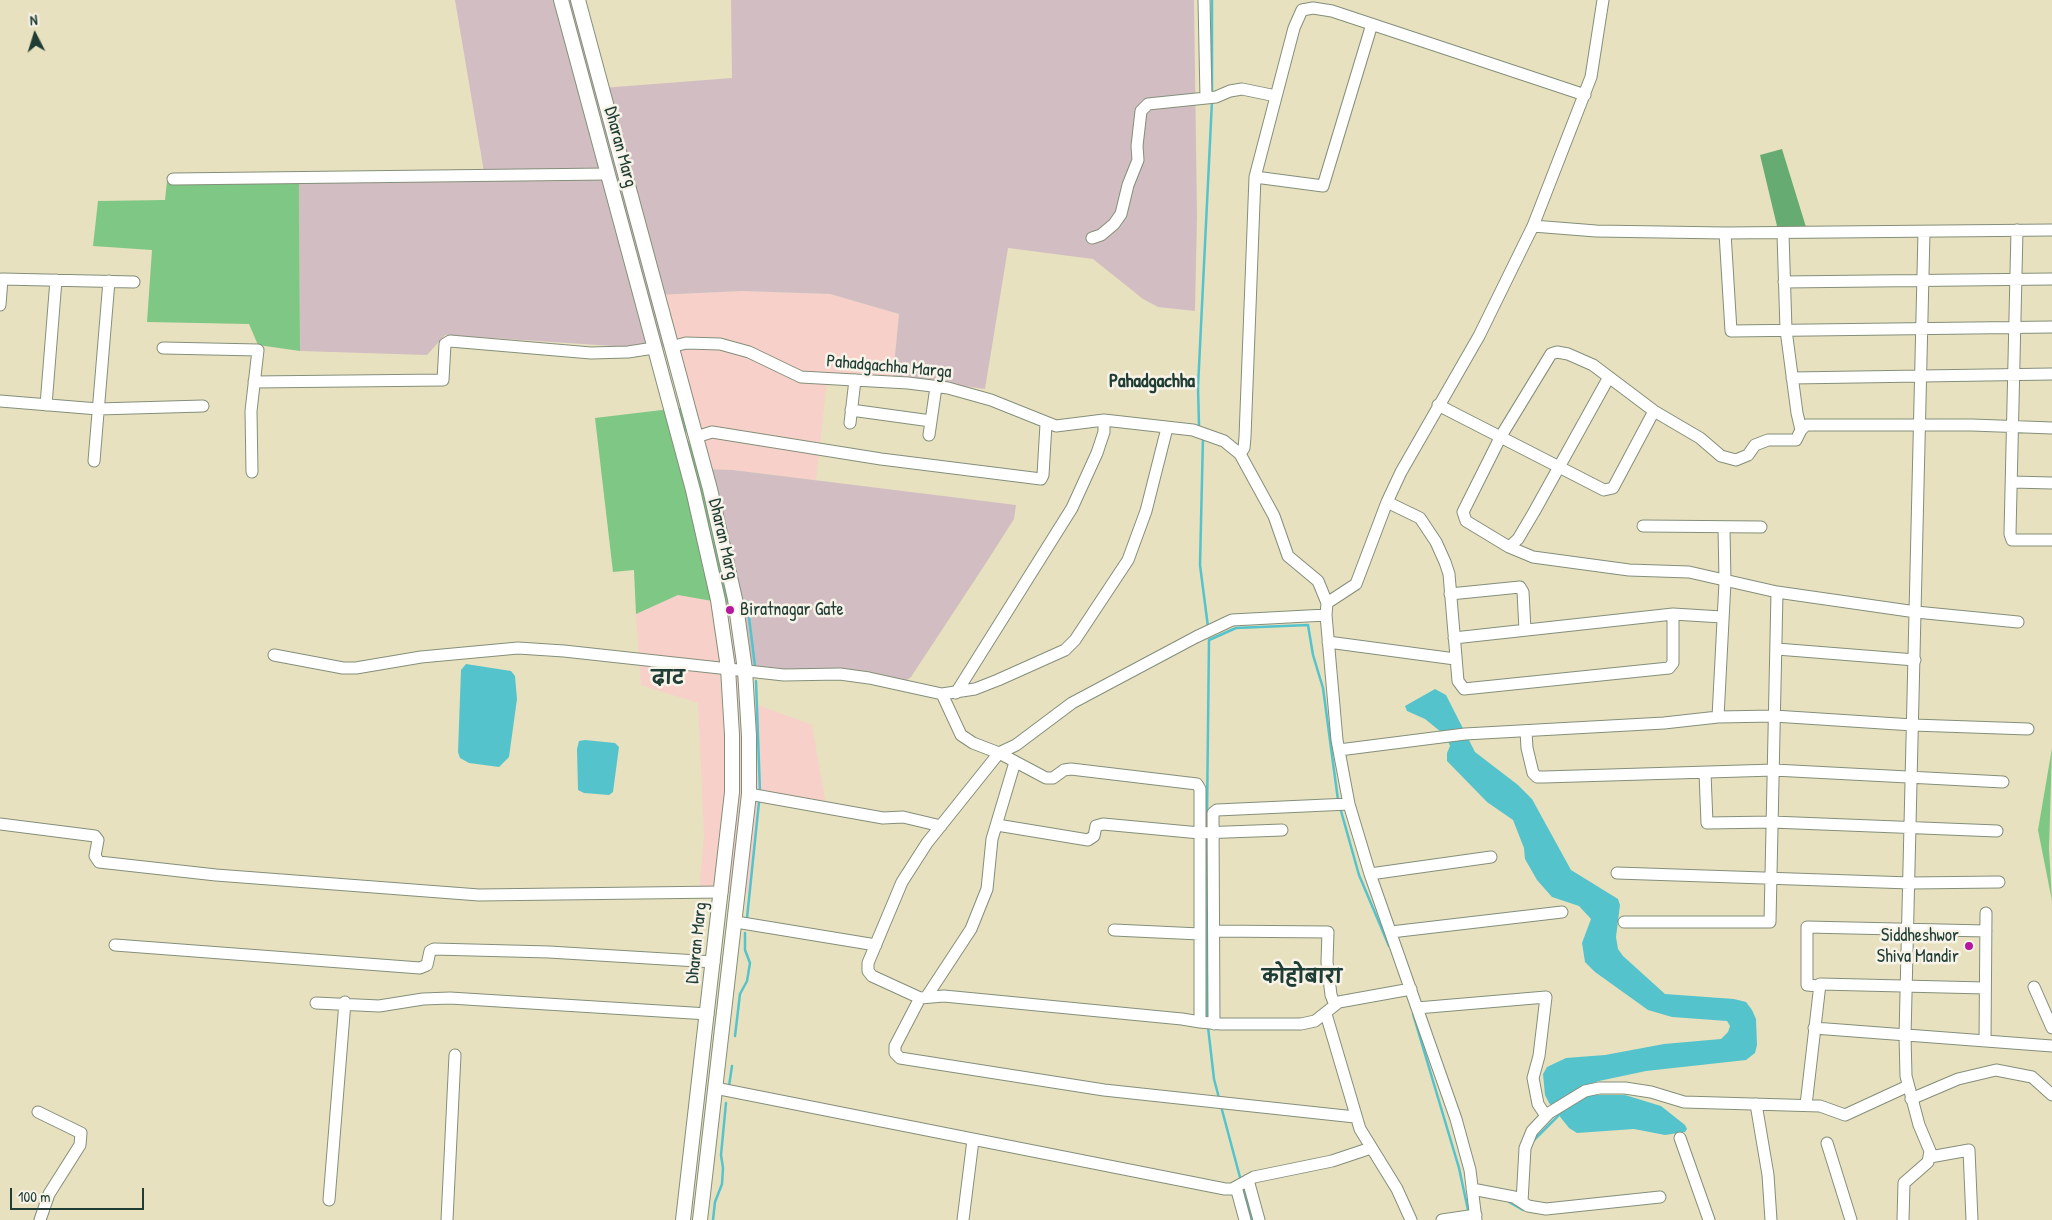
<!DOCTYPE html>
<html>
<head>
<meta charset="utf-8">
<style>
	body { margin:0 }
	#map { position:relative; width:2052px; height:1220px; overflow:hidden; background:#e8e1bf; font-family:"Patrick Hand",sans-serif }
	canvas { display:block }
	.north { position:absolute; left:10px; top:10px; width:50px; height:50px; -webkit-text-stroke:4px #f7f3e8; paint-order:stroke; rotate:355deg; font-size:14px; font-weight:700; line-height:20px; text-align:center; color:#1f3d34 }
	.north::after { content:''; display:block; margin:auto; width:18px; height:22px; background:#1f3d34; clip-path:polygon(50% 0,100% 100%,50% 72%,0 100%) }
	.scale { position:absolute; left:10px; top:1188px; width:134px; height:22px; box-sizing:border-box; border:2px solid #1f3d34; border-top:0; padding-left:6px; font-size:15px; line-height:18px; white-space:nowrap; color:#1f3d34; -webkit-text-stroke:4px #f7f3e8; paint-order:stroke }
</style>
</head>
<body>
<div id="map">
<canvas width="2052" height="1220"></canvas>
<div class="north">N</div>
<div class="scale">100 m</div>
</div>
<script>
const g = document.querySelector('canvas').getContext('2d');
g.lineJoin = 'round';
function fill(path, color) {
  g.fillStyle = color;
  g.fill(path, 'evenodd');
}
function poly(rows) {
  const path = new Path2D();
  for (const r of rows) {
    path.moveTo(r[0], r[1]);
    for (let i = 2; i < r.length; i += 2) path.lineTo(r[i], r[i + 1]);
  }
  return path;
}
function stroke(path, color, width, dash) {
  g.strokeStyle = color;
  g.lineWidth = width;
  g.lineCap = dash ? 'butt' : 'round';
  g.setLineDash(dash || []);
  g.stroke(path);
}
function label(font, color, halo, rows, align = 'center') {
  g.font = font + ' "Patrick Hand","Playpen Sans Deva",sans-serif';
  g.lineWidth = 5;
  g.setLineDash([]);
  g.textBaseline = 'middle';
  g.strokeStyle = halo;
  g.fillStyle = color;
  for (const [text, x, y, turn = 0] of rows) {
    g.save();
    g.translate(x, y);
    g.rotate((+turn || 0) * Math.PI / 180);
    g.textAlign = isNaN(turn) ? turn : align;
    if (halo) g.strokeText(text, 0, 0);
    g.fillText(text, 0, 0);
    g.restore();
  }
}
fill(poly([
	[742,291,830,294,899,314,892,385,827,381,816,480,733,470,704,469,657,295],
	[678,595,735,605,747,701,812,725,825,799,823,813,759,803,751,893,699,893,704,835,698,703,641,685,636,614]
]), '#f7d0ca');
fill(poly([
	[455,0,578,0,602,88,732,78,731,0,1194,0,1197,216,1195,311,1158,307,1143,299,1093,259,1008,248,985,389,893,376,899,314,830,294,742,291,657,295,671,347,644,348,445,335,427,355,300,351,299,180,485,178],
	[704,469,733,470,1016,505,1014,519,986,563,911,677,901,684,745,670]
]), '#d2bec2');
fill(poly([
	[299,180,300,351,258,345,249,324,147,322,152,250,93,246,98,201,165,200,167,181],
	[687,407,686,437,704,469,735,605,678,595,636,614,634,570,613,572,595,418],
	[2052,748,2049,849,2052,901,2038,830]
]), '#7ec784');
fill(poly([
	[1782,149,1806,227,1777,226,1760,155]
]), '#66ac72');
fill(poly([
	[466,664,511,671,515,676,517,699,509,757,499,767,469,763,460,758,458,752,461,670],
	[1435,689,1446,695,1475,752,1518,785,1532,799,1571,870,1618,899,1620,905,1616,937,1618,949,1623,956,1665,994,1734,999,1746,1002,1752,1010,1756,1019,1757,1045,1755,1053,1746,1060,1646,1071,1599,1081,1591,1084,1585,1095,1625,1095,1661,1106,1685,1125,1687,1129,1685,1132,1665,1135,1634,1129,1577,1133,1569,1128,1549,1103,1545,1095,1543,1074,1547,1067,1566,1058,1605,1055,1664,1044,1721,1039,1728,1032,1730,1026,1727,1021,1672,1017,1648,1010,1595,972,1585,962,1582,943,1591,919,1579,906,1552,897,1537,880,1525,859,1524,848,1513,820,1487,802,1447,761,1447,753,1450,746,1446,736,1425,719,1407,711,1405,706],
	[585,740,615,743,619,747,613,792,609,795,584,793,578,790,577,749,579,741]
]), '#55c3cc');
stroke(poly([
	[1212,93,1212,0],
	[1199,426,1198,387,1212,101],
	[1203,437,1200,565,1208,627],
	[747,601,755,666],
	[756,681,760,792],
	[1341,811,1359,875,1389,946],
	[1207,815,1209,640,1236,628,1308,625,1313,655,1323,688,1338,800],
	[747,918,759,802],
	[1413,1014,1459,1168,1468,1210],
	[1207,1019,1207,836],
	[1208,1027,1214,1079,1219,1098],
	[735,1036,740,994,747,981,750,963,745,950,745,933],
	[729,1086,732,1066],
	[1222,1110,1241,1181],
	[1533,1141,1558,1116],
	[1244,1191,1252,1220],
	[1509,1202,1523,1210],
	[713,1220,715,1202,722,1184,723,1168,721,1155,726,1103]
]), '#55c3cc', 2.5);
const minor = poly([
	[1204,0,1206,98],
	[1255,177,1323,186,1372,24],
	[173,179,607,174],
	[1533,226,1596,231,1725,233,2052,230],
	[2017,230,2010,534,2012,540,2052,540],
	[1725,233,1731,331,2052,327],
	[1783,234,1786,330,1797,413,1801,430],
	[1092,238,1101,235,1114,224,1121,214,1128,185,1138,160,1137,146,1141,111,1148,104,1216,97,1230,91,1242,89,1276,96],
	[1784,282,2052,279],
	[0,305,2,279,134,282],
	[671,347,686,343,720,344,749,352,801,377,908,383,948,388,991,400,1056,426,1104,420,1193,430,1224,441,1240,454,1274,516,1288,556,1318,581,1327,603,1326,615,1337,740,1349,804,1370,874,1456,1119,1470,1170,1476,1220],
	[163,348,258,350,251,411,252,472],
	[1792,378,2052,374],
	[254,382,443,380,445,344,450,341,591,353,628,352,654,348],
	[0,401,98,409,203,406],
	[46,405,56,280],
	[1438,405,1604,490,1613,488,1654,411],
	[851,410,931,421],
	[850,423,855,380],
	[929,435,936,387],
	[696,437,712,432,881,459,1041,479,1043,475,1046,424],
	[1240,454,1244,448,1245,437,1255,177,1294,28,1302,10,1313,8,1332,11,1585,95],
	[94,461,109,281],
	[2012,482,2052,483],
	[1387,502,1420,518,1436,542,1445,562,1449,574,1458,681,1464,689,1669,668,1673,663,1673,614],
	[1643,526,1761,527],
	[1509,547,1518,539,1534,512,1609,377],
	[1450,594,1520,587,1523,592,1525,630],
	[1327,603,1356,584,1387,502,1401,472,1479,336,1533,226,1591,77,1603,0],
	[2018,622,1916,612,1777,592,1689,572,1629,570,1533,557,1509,547,1466,521,1463,512,1501,436,1551,354,1557,352,1568,354,1593,365,1654,411,1700,438,1721,456,1736,460,1748,455,1755,445,1768,440,1796,440,1801,430,1806,425,1972,425,2052,428],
	[1454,638,1673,614,1722,617],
	[1328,642,1455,659],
	[1777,649,1915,660],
	[274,655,343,668,356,668,421,657,518,648,564,651,784,675,840,674,869,678,942,694,961,735,973,743,999,753,1016,745,1072,703,1196,637,1232,620,1326,615],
	[956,693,1072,508,1097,453,1104,432,1104,420],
	[942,694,975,689,998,680,1065,650,1075,640,1128,560,1146,511,1167,428],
	[1718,717,1725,582,1724,527],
	[1526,731,1527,748,1533,773,1537,777,1544,777,1774,770,2003,782],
	[1339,750,1465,734,1664,723,1718,717,1774,716,1913,725,2028,729],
	[1705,773,1707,823,1772,822,1997,831],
	[749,794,883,818,903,817,941,826],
	[0,824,95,836,98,840,95,856,99,862,216,875,479,895,722,892],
	[997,825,1088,840,1094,836,1096,826,1103,824,1200,833,1282,830],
	[1617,873,1910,883,1999,882],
	[1370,874,1491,857],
	[736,922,876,945],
	[1624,922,1770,922,1777,592],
	[1114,930,1200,934],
	[1214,931,1328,932,1327,962,1331,995,1335,1005],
	[1391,932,1562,912],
	[115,945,420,968,427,965,430,951,434,949,549,952,714,962],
	[1819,986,1807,985,1807,927,1986,931],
	[2034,987,2052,1028],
	[927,996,971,929,987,889,992,839,1015,762],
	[920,998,895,1046,895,1053,900,1058,1104,1090,1355,1117],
	[316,1003,379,1006,423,999,450,998,708,1014],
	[1417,1008,1546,997,1539,1056,1533,1078,1538,1104,1546,1116],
	[1326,1014,1360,1129,1397,1189,1411,1220],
	[1200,1022,1200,789,1197,784,1071,769,1064,770,1053,778,1046,778,999,753,927,843,902,882,868,963,868,971,872,976,920,998,944,996,1182,1019,1200,1022,1221,1024,1301,1024,1315,1021,1339,1002,1411,989],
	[1214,1024,1213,813,1217,810,1349,804],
	[1814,1028,2052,1046],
	[1985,1041,1986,913],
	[715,1088,1225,1189,1232,1189,1254,1177,1332,1161,1371,1148],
	[1911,1099,1958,1079,1996,1070,2032,1077,2052,1095],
	[1756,1104,1768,1175,1771,1220],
	[1806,1105,1820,984,1985,988],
	[38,1112,81,1133,80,1145,49,1194,40,1220],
	[1680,1138,1709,1220],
	[1827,1143,1851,1220],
	[1930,1157,1969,1150,1972,1220],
	[1248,1180,1259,1220],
	[1236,1187,1245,1220],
	[1472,1189,1514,1197,1528,1206,1546,1209,1660,1197],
	[329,1200,345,1002],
	[1522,1202,1525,1148,1532,1131,1549,1113,1585,1091,1599,1088,1625,1088,1651,1092,1684,1102,1820,1106,1845,1115,1908,1086],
	[447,1220,455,1055],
	[963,1220,973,1140],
	[1442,1220,1476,1215],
	[1903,1220,1904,1183,1928,1162,1930,1151,1919,1125,1906,1076,1905,1036,1924,232]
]);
const major = poly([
	[561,0,693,490,718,600,728,668,732,735,732,792,683,1220],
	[578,0,710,489,735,599,745,670,749,736,749,794,700,1220]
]);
stroke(minor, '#848f7a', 13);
stroke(major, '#848f7a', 16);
stroke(minor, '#fff', 11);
stroke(major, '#fff', 14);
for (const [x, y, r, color] of [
	[730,610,5,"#b5179e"],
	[1969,946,5,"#b5179e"]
]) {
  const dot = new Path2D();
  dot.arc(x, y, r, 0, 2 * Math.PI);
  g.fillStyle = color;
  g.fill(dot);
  stroke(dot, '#f7f3e8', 2);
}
label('18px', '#1f3d34', '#f7f3e8', [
	["Dharan Marg",620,147,75],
	["Pahadgachha Marga",889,367,5],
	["Dharan Marg",723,539,77],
	["Dharan Marg",697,943,-84]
]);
label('18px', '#1f3d34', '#f7f3e8', [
	["Biratnagar Gate",740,610],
	["Siddheshwor",1959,936,"right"],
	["Shiva Mandir",1959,957,"right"]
], 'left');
label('bold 19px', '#1f3d34', '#f7f3e8', [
	["Pahadgachha",1152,382],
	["ढाट",668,679],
	["कोहोबारा",1302,978]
]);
</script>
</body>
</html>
